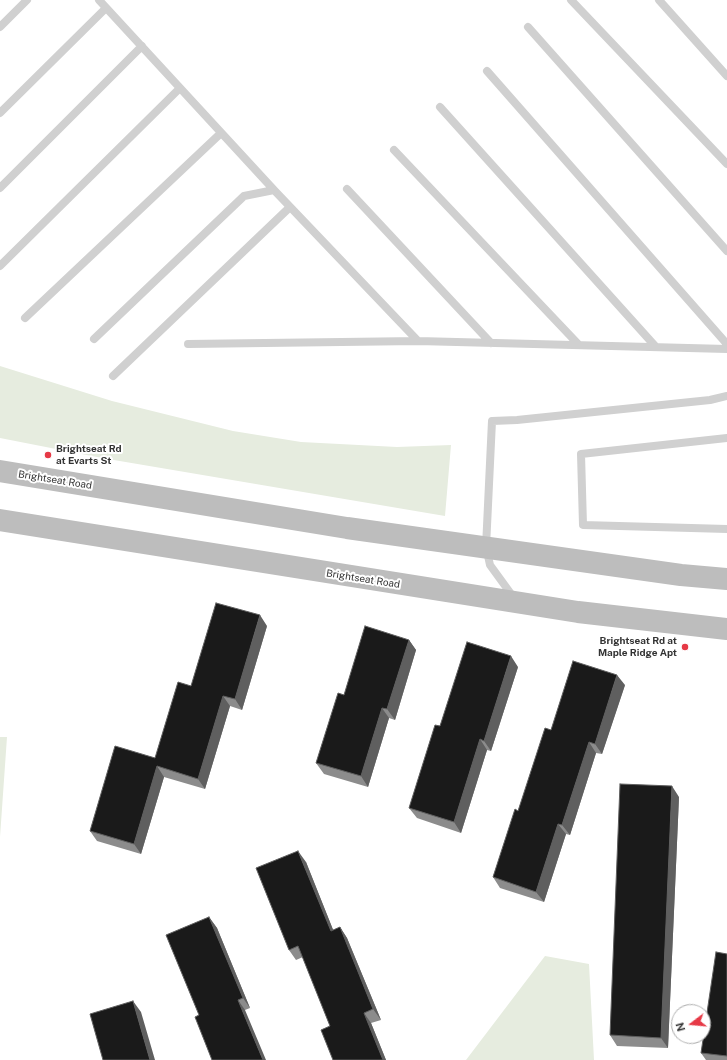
<!DOCTYPE html>
<html>
<head>
<meta charset="utf-8">
<style>
	body { margin:0 }
	#map { position:relative; width:727px; height:1060px; overflow:hidden; background:#fff; font-family:"Public Sans",sans-serif }
	canvas { display:block }
	.north { position:absolute; left:671px; top:1004px; width:40px; height:40px; box-sizing:border-box; background:#fff; border:1px solid #adadad; border-radius:50%; rotate:254deg; font-size:11px; font-weight:700; line-height:16px; text-align:center; color:#333 }
	.north::after { content:''; display:block; margin:auto; width:14px; height:18px; background:#e63946; clip-path:polygon(50% 0,100% 100%,50% 72%,0 100%) }
</style>
</head>
<body>
<div id="map">
<canvas width="727" height="1060"></canvas>
<div class="north">N</div>
</div>
<script>
const g = document.querySelector('canvas').getContext('2d');
g.lineJoin = 'round';
function fill(path, color) {
  g.fillStyle = color;
  g.fill(path, 'evenodd');
}
function poly(rows) {
  const path = new Path2D();
  for (const r of rows) {
    path.moveTo(r[0], r[1]);
    for (let i = 2; i < r.length; i += 2) path.lineTo(r[i], r[i + 1]);
  }
  return path;
}
function stroke(path, color, width, dash) {
  g.strokeStyle = color;
  g.lineWidth = width;
  g.lineCap = dash ? 'butt' : 'round';
  g.setLineDash(dash || []);
  g.stroke(path);
}
function label(font, color, halo, rows, align = 'center') {
  g.font = font + ' "Public Sans",sans-serif';
  g.lineWidth = 4;
  g.setLineDash([]);
  g.textBaseline = 'middle';
  g.strokeStyle = halo;
  g.fillStyle = color;
  for (const [text, x, y, turn = 0] of rows) {
    g.save();
    g.translate(x, y);
    g.rotate((+turn || 0) * Math.PI / 180);
    g.textAlign = isNaN(turn) ? turn : align;
    if (halo) g.strokeText(text, 0, 0);
    g.fillText(text, 0, 0);
    g.restore();
  }
}
fill(poly([
	[0,366,112,401,233,431,301,442,397,447,451,445,445,516,102,458,0,438],
	[0,737,7,737,0,837],
	[545,956,589,964,594,1060,466,1060]
]), '#e6ecdf');
stroke(poly([
	[99,0,274,190],
	[571,0,727,164],
	[659,0,727,76],
	[0,27,27,0],
	[528,27,727,251],
	[487,71,727,344],
	[440,107,656,347],
	[0,113,106,8],
	[394,150,579,345],
	[0,188,142,46],
	[347,189,491,343],
	[0,266,180,88],
	[25,318,221,133],
	[94,339,244,196,274,190,418,341,727,349],
	[188,344,418,341],
	[113,376,290,207],
	[727,438,581,454,583,525,727,529],
	[514,598,490,565,486,547,492,421,517,420,710,400,727,396]
]), '#d0d0d0', 8);
stroke(poly([
	[0,471,347,528,681,575,727,579],
	[0,520,578,612,727,629]
]), '#bdbdbd', 22);
fill(poly([
	[267,626,242,710,230,706,205,789,164,777,141,854,97,841,90,831,155,758],
	[409,640,416,650,395,720,389,718,368,787,324,774,316,763,344,695],
	[518,667,491,751,487,750,461,833,417,818,409,808,440,726],
	[625,685,602,754,596,753,570,835,566,834,544,902,500,888,493,877,518,811,551,730],
	[679,797,668,1048,617,1046,610,1035],
	[306,862,333,930,340,927,347,938,381,1020,371,1023,386,1060,333,1060,330,1026,303,957,296,960,289,950],
	[209,917,217,928,250,1008,245,1010,199,1015],
	[727,954,727,1060,706,1060,701,1053]
]), '#8c8c8c');
fill(poly([
	[260,615,267,626,242,710,235,699],
	[409,640,416,650,395,720,387,709],
	[511,656,518,667,491,751,484,741],
	[617,675,625,685,602,754,595,744],
	[223,696,230,706,205,789,198,779],
	[382,708,389,718,368,787,361,776],
	[480,739,487,750,461,833,454,822],
	[589,742,596,753,570,835,562,825],
	[157,766,164,777,141,854,134,844],
	[672,786,679,797,668,1048,661,1038],
	[558,824,566,834,544,902,536,892],
	[298,851,306,862,338,942,331,931],
	[209,917,217,928,250,1008,243,998],
	[340,927,347,938,381,1020,373,1009],
	[238,1000,245,1010,266,1060,263,1060],
	[133,1001,141,1012,155,1060,150,1060],
	[364,1013,371,1023,386,1060,383,1060]
]), '#5f5f5f');
const building = poly([
	[216,603,260,615,235,699,223,696,198,779,157,766,134,844,90,831,115,746,155,758,178,682,191,686,216,603],
	[365,626,409,640,387,709,382,708,361,776,316,763,338,693,344,695,365,626],
	[467,642,511,656,484,741,480,739,454,822,409,808,435,725,440,726,467,642],
	[573,661,617,675,595,744,589,742,562,825,558,824,536,892,493,877,515,809,518,811,545,728,551,730,573,661],
	[620,784,672,786,661,1038,610,1035,620,784],
	[298,851,331,931,340,927,373,1009,364,1013,383,1060,333,1060,321,1030,330,1026,298,946,289,950,256,868,298,851],
	[209,917,243,998,238,1000,263,1060,212,1060,195,1017,199,1015,166,935,209,917],
	[716,952,727,954,727,1056,701,1053,716,952],
	[133,1001,150,1060,103,1060,90,1014,133,1001]
]);
fill(building, '#1a1a1a');
stroke(building, '#5f5f5f', 1);
for (const [x, y, r, color] of [
	[48,455,4,"#e63946"],
	[685,647,4,"#e63946"]
]) {
  const dot = new Path2D();
  dot.arc(x, y, r, 0, 2 * Math.PI);
  g.fillStyle = color;
  g.fill(dot);
  stroke(dot, '#fff', 1.5);
}
label('bold 10px', '#333', '#fff', [
	["Brightseat Rd",56,449],
	["at Evarts St",56,461],
	["Brightseat Rd at",677,641,"right"],
	["Maple Ridge Apt",677,653,"right"]
], 'left');
label('10px', '#333', '#fff', [
	["Brightseat Road",55,480,9],
	["Brightseat Road",363,579,9]
]);
</script>
</body>
</html>
